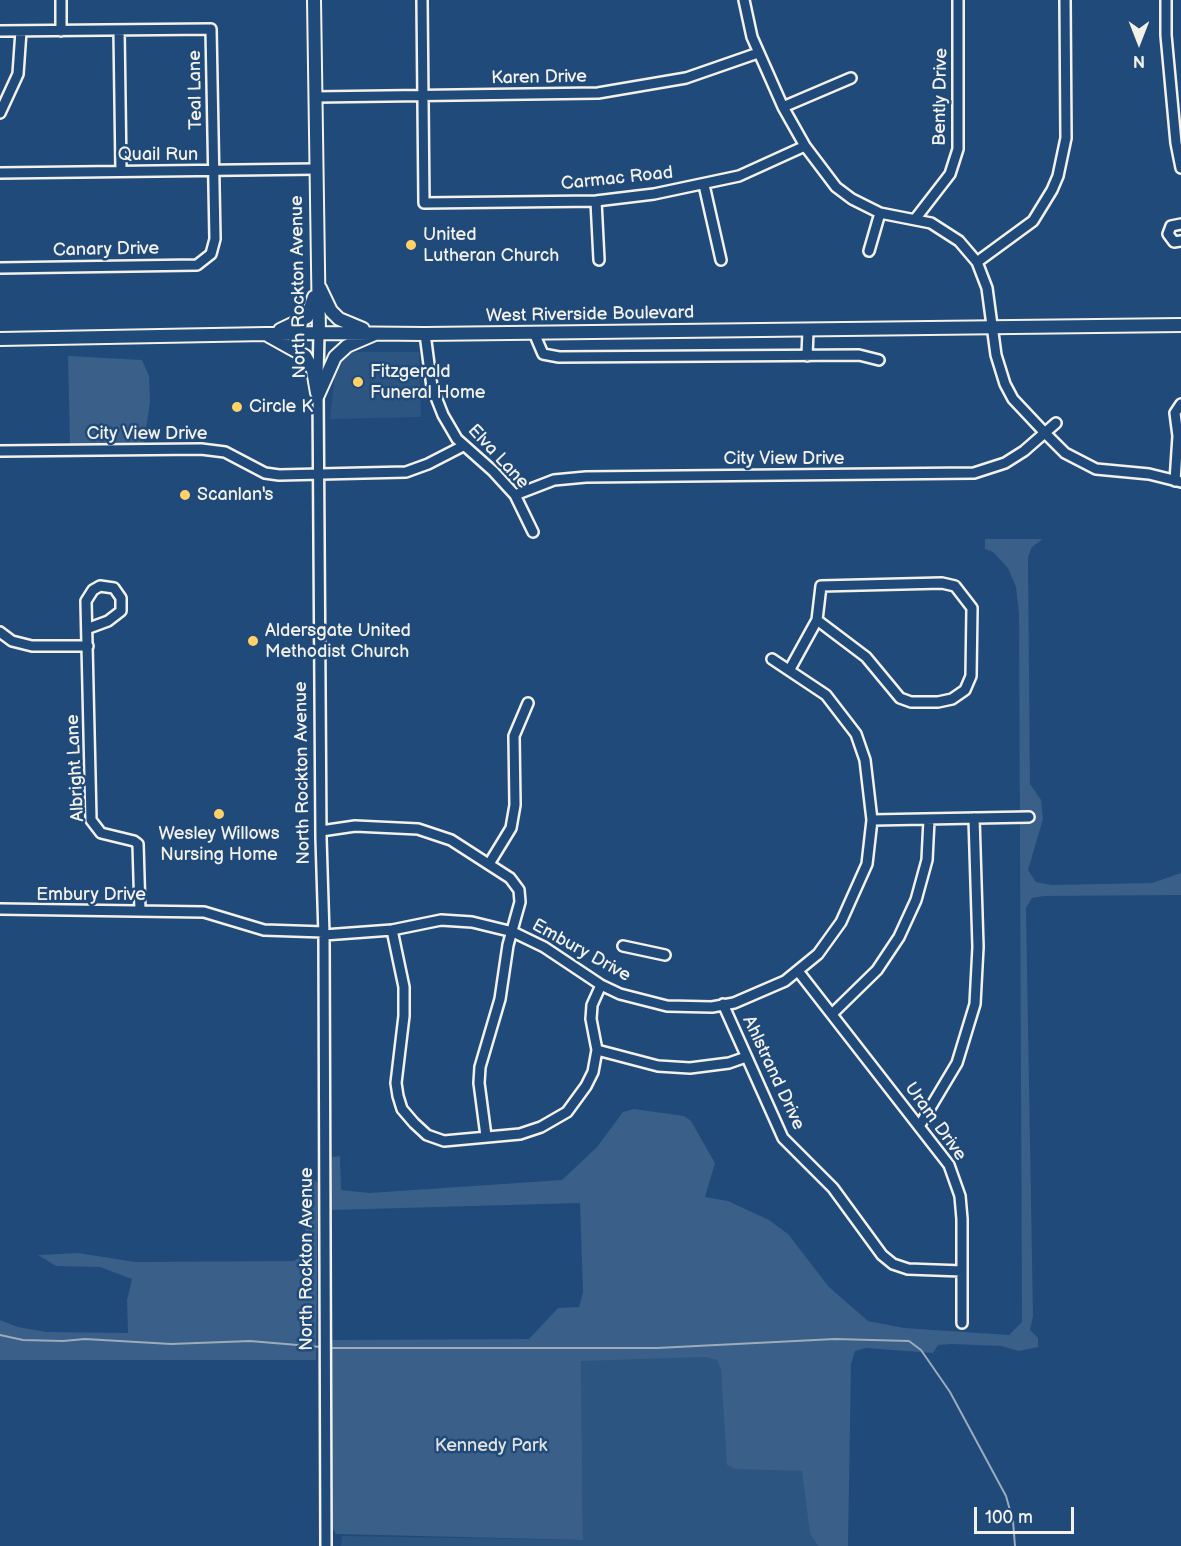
<!DOCTYPE html>
<html>
<head>
<meta charset="utf-8">
<style>
	body { margin:0 }
	#map { position:relative; width:1181px; height:1546px; overflow:hidden; background:#1f4a7a; font-family:"Balsamiq Sans",sans-serif }
	canvas { display:block }
	.north { position:absolute; left:1109px; top:12px; width:60px; height:60px; -webkit-text-stroke:4px #1f4a7a; paint-order:stroke; rotate:180deg; font-size:16px; font-weight:700; line-height:24px; text-align:center; color:#f4f1e8 }
	.north::after { content:''; display:block; margin:auto; width:21px; height:27px; background:#f4f1e8; clip-path:polygon(50% 0,100% 100%,50% 72%,0 100%) }
	.scale { position:absolute; left:974px; top:1507px; width:100px; height:27px; box-sizing:border-box; border:3px solid #f4f1e8; border-top:0; padding-left:8px; font-size:18px; line-height:21px; white-space:nowrap; color:#f4f1e8; -webkit-text-stroke:4px #1f4a7a; paint-order:stroke }
</style>
</head>
<body>
<div id="map">
<canvas width="1181" height="1546"></canvas>
<div class="north">N</div>
<div class="scale">100 m</div>
</div>
<script>
const g = document.querySelector('canvas').getContext('2d');
g.lineJoin = 'round';
function fill(path, color) {
  g.fillStyle = color;
  g.fill(path, 'evenodd');
}
function poly(rows) {
  const path = new Path2D();
  for (const r of rows) {
    path.moveTo(r[0], r[1]);
    for (let i = 2; i < r.length; i += 2) path.lineTo(r[i], r[i + 1]);
  }
  return path;
}
function stroke(path, color, width, dash) {
  g.strokeStyle = color;
  g.lineWidth = width;
  g.lineCap = dash ? 'butt' : 'round';
  g.setLineDash(dash || []);
  g.stroke(path);
}
function label(font, color, halo, rows, align = 'center') {
  g.font = font + ' "Balsamiq Sans",sans-serif';
  g.lineWidth = 5;
  g.setLineDash([]);
  g.textBaseline = 'middle';
  g.strokeStyle = halo;
  g.fillStyle = color;
  for (const [text, x, y, turn = 0] of rows) {
    g.save();
    g.translate(x, y);
    g.rotate((+turn || 0) * Math.PI / 180);
    g.textAlign = isNaN(turn) ? turn : align;
    if (halo) g.strokeText(text, 0, 0);
    g.fillText(text, 0, 0);
    g.restore();
  }
}
fill(poly([
	[348,352,419,352,421,417,330,419,335,370],
	[581,1354,848,1354,848,1546,341,1546,342,1536,583,1540]
]), '#2d5581');
fill(poly([
	[68,356,142,360,149,376,150,402,144,443,70,444],
	[985,539,1043,539,1032,547,1028,557,1030,784,1041,800,1043,819,1028,870,1036,882,1051,885,1152,883,1181,873,1181,895,1044,896,1032,898,1026,908,1033,1316,1030,1330,1038,1338,1038,1347,1019,1351,1001,1346,952,1344,938,1345,933,1353,866,1348,855,1351,851,1364,848,1546,818,1546,810,1533,802,1471,736,1469,727,1465,721,1369,717,1360,706,1357,581,1361,583,1540,336,1534,329,1523,330,1340,529,1339,558,1308,579,1307,583,1292,580,1203,331,1210,332,1157,340,1156,341,1190,369,1193,562,1180,597,1147,623,1112,634,1109,684,1116,691,1121,715,1163,705,1197,728,1201,769,1220,788,1234,829,1287,868,1321,904,1328,1009,1335,1022,1322,1019,614,1016,587,1008,568,993,552,985,549],
	[306,1173,318,1183,316,1360,0,1360,0,1320,18,1327,47,1332,128,1333,127,1300,132,1279,100,1267,56,1266,38,1255,78,1253,135,1262,293,1261,304,1256,308,1243,305,1229]
]), '#3a5f88');
stroke(poly([
	[0,1335,23,1340,63,1341,85,1339,171,1344,250,1341,321,1347],
	[332,1348,657,1348,835,1339,909,1341,921,1350,950,1392,1006,1496,1013,1521,1015,1546]
]), '#9cacbb', 2);
const minor = poly([
	[61,0,61,31],
	[422,0,424,203,596,201,654,194,739,176,805,146],
	[744,0,752,37,783,107,805,146,836,187,852,199,880,213,931,223,959,241,977,262,987,288,996,355,1005,384,1013,399,1045,433,1065,453,1096,469,1149,474,1181,482],
	[1166,0,1166,35,1176,143,1181,168],
	[119,30,121,171],
	[0,31,211,29,215,239,211,254,197,265,0,268],
	[316,97,598,93,686,78,758,53],
	[783,107,851,78],
	[0,113,18,74,21,31],
	[0,173,316,169],
	[704,185,721,260],
	[596,201,599,260],
	[916,218,950,174,958,149,958,0],
	[1181,224,1171,226,1168,234,1174,242,1181,241],
	[869,251,880,213],
	[977,262,1033,221,1052,190,1058,176,1066,138,1065,0],
	[534,333,543,354,559,357,859,355,879,360],
	[425,334,432,387,443,415,457,439,493,471,515,495,533,532],
	[807,356,808,331],
	[318,377,319,333],
	[318,390,321,838,324,935,326,1546],
	[0,451,201,449,225,452,265,473,279,475,406,472,428,464,463,446],
	[1175,481,1178,436,1175,413,1181,404],
	[515,495,554,480,586,477,974,473,1005,463,1024,451,1056,423],
	[89,628,108,621,121,611,121,598,114,588,100,586,93,590,86,601,91,820,101,833,134,841,138,844,140,911],
	[0,632,12,641,32,646,88,646],
	[790,669,817,620,821,586,942,583,955,586,972,608,971,676,965,690,952,699,938,702,911,702,900,698,866,657,817,620],
	[872,820,1029,817],
	[321,831,355,826,418,829,451,840,510,878,519,890,520,902,508,945,500,999,480,1067,479,1083,486,1136],
	[489,864,511,828,515,805,514,736,528,703],
	[0,909,204,912,264,930,324,932],
	[392,930,404,987,404,1016,396,1083,398,1096,402,1109,414,1123,427,1135,444,1141,520,1134,541,1127,567,1112,586,1086,593,1072,597,1050,591,1019,592,1005,601,985],
	[324,935,392,930,441,920,472,922,513,932,544,947,601,985,620,994,667,1006,712,1007,734,1003,785,981,818,954,841,922,867,864,872,820,865,760,856,734,826,695,772,659],
	[623,946,665,955],
	[798,971,949,1165,960,1196,962,1219,962,1323],
	[723,1004,783,1138,833,1188,882,1255,893,1264,908,1269,962,1271],
	[832,1014,877,970,899,937,916,900,927,860,929,820],
	[597,1050,658,1066,690,1068,729,1063,746,1057],
	[920,1125,957,1063,975,1004,978,947,974,818]
]);
const major = poly([
	[314,0,319,333],
	[320,288,331,311,339,319,363,329],
	[280,330,307,317,314,297],
	[269,336,305,356,313,370,317,393],
	[0,339,319,333,425,334,1181,325],
	[318,395,335,357,347,346,375,334]
]);
stroke(minor, '#f4f1e8', 14);
stroke(major, '#f4f1e8', 16);
stroke(minor, '#1f4a7a', 9);
stroke(major, '#1f4a7a', 12);
for (const [x, y, r, color] of [
	[411,245,6,"#ffd166"],
	[358,382,6,"#ffd166"],
	[237,407,6,"#ffd166"],
	[185,495,6,"#ffd166"],
	[253,641,6,"#ffd166"],
	[219,814,6,"#ffd166"]
]) {
  const dot = new Path2D();
  dot.arc(x, y, r, 0, 2 * Math.PI);
  g.fillStyle = color;
  g.fill(dot);
  stroke(dot, '#1f4a7a', 2);
}
label('18px', '#f4f1e8', '#1f4a7a', [
	["Karen Drive",539,78,-1],
	["Teal Lane",196,90,-91],
	["Bently Drive",941,97,-89],
	["Quail Run",158,155],
	["Carmac Road",617,179,-6],
	["Canary Drive",106,250,-1],
	["North Rockton Avenue",299,287,-91],
	["West Riverside Boulevard",590,315,-1],
	["City View Drive",147,434],
	["Elva Lane",498,457,47],
	["City View Drive",784,459],
	["Albright Lane",76,768,-93],
	["North Rockton Avenue",303,773,-91],
	["Embury Drive",91,895],
	["Embury Drive",581,951,29],
	["Ahlstrand Drive",773,1073,65],
	["Uram Drive",935,1122,54],
	["North Rockton Avenue",307,1259,-90]
]);
label('18px', '#f4f1e8', '#1f4a7a', [
	["United",423,235],
	["Lutheran Church",423,256],
	["Fitzgerald",370,372],
	["Funeral Home",370,393],
	["Circle K",249,407],
	["Scanlan's",197,495],
	["Aldersgate United",265,631],
	["Methodist Church",265,652],
	["Wesley Willows",219,834,"center"],
	["Nursing Home",219,855,"center"]
], 'left');
label('18px', '#e1e2de', '#1f4a7a', [
	["Kennedy Park",491,1446]
]);
</script>
</body>
</html>
